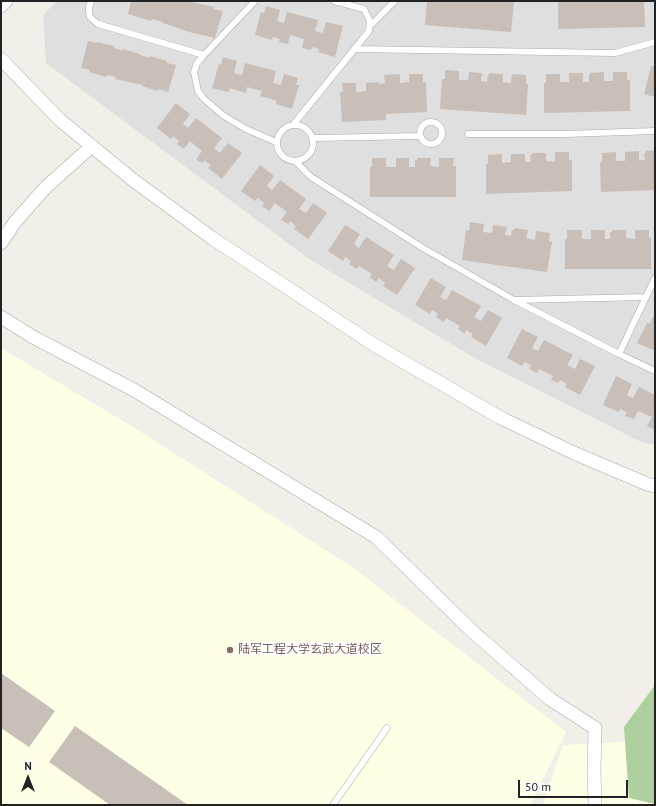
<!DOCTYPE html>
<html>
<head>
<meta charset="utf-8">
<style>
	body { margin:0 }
	#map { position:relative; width:656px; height:806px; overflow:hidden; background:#f2efe9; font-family:"PT Sans",sans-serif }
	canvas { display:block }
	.frame { position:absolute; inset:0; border:2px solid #222; pointer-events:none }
	.north { position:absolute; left:8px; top:758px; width:40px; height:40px; -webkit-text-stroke:3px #fff; paint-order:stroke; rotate:0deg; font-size:11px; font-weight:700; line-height:16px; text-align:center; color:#222 }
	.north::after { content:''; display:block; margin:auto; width:14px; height:18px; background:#222; clip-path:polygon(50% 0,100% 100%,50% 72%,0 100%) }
	.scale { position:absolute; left:518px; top:780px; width:110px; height:18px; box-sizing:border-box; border:2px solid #222; border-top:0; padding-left:5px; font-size:12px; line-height:14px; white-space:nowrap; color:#222; -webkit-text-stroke:3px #fff; paint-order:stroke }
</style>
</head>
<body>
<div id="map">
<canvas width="656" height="806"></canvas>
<div class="frame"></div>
<div class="north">N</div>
<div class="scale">50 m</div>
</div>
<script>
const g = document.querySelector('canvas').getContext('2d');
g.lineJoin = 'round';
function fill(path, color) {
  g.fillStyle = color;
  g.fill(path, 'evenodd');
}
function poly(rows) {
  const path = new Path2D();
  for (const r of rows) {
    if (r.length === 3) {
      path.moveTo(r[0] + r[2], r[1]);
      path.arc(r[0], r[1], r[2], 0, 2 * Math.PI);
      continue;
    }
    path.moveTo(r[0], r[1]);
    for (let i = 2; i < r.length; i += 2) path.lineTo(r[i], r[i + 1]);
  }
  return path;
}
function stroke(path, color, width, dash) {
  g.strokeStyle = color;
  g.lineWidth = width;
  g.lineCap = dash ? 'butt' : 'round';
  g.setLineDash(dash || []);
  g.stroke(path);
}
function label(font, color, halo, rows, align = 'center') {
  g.font = font + ' "PT Sans","Noto Sans SC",sans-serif';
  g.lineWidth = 4;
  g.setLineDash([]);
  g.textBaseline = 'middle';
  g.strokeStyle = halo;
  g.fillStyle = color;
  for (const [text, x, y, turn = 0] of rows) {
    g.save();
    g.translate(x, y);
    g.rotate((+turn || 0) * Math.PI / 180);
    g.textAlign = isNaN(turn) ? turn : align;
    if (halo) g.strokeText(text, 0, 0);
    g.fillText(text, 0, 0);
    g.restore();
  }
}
fill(poly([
	[57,1,655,1,655,445,639,441,473,357,309,259,46,63,43,15]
]), '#e0dfdf');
fill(poly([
	[1,348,133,427,352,567,566,732,530,805,1,805],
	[655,726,655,805,543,805,563,745,624,742]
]), '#ffffe5');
fill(poly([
	[655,685,655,804,629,798,624,727]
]), '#add19e');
fill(poly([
	[131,1,187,1,214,7,213,9,223,11,215,38,189,32,163,23,163,22,152,19,151,21,128,14],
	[427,1,514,1,511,32,425,25],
	[558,1,644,1,645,27,558,29],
	[266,6,280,10,277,21,284,23,287,12,318,20,315,31,323,33,326,22,343,26,335,57,318,52,319,49,312,47,311,50,302,48,304,39,290,35,288,44,279,42,280,39,273,37,272,40,255,35,261,12,264,13],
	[88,41,97,43,97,42,114,46,114,48,123,51,123,49,140,54,140,55,149,58,150,56,167,61,167,63,176,65,168,92,159,89,158,91,142,86,143,85,115,79,116,77,107,75,106,77,89,72,90,70,81,68],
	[223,57,237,61,234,73,242,75,245,63,276,71,273,83,281,85,284,74,298,78,296,85,299,85,292,109,276,104,277,101,260,96,262,91,247,87,246,93,230,88,229,92,212,88,219,64,221,65],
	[654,63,655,63,655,97,644,94,651,66,654,66],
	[445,70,459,71,459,80,468,80,469,72,482,73,481,81,487,82,488,75,489,75,489,73,503,74,503,82,511,83,512,74,526,75,526,84,528,84,526,115,440,109,442,79,445,79],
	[604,72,604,81,613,81,613,72,627,72,627,80,630,80,630,111,544,113,544,83,546,83,546,74,560,74,560,82,569,82,569,73,583,73,583,82,589,82,589,75,590,75,590,73],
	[400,74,400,83,409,82,409,74,423,74,423,82,426,82,427,112,386,114,386,120,342,122,340,92,343,92,342,83,356,83,356,92,366,91,366,83,379,82,379,84,385,83,384,75],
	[176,103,190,114,183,124,188,128,196,118,222,138,214,148,220,153,228,143,242,153,222,179,208,168,211,165,205,161,202,163,196,159,202,151,190,141,184,149,177,144,179,141,173,136,171,139,157,128],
	[655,150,655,190,601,192,600,162,602,162,602,153,616,152,616,161,625,161,625,152,639,151,639,160,645,160,644,153,646,153,646,151],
	[555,152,569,152,569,160,572,160,572,191,486,194,486,164,488,164,488,155,502,154,502,163,511,162,511,154,525,154,525,162,531,162,530,155,532,155,532,153,546,153,546,161,555,162],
	[372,158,386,158,386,167,396,167,396,158,409,158,409,167,415,167,415,160,417,160,417,158,431,158,430,166,439,167,439,158,454,158,453,166,456,166,456,197,370,197,370,167,372,167],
	[260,165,274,176,267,186,272,190,280,180,306,199,299,209,306,213,313,203,327,213,308,239,294,229,296,226,290,221,288,224,281,220,287,212,275,203,269,211,262,206,264,203,258,198,255,201,241,191],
	[470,222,484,224,483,232,492,233,493,225,507,227,505,235,511,236,512,230,514,230,514,228,528,230,526,238,535,240,536,231,550,233,549,241,552,242,547,272,462,260,466,230,469,231],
	[345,225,360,234,354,244,359,248,366,237,394,255,387,266,394,270,401,259,415,268,397,295,383,286,385,283,379,278,376,282,370,277,372,274,359,266,357,269,349,264,351,261,345,257,343,261,328,251],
	[567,230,582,230,582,239,591,239,591,230,605,230,605,239,610,239,610,232,612,232,612,230,626,230,626,238,635,239,635,230,649,230,649,238,651,238,651,269,565,269,565,239,567,239],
	[431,278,446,287,440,297,446,300,452,290,481,306,474,317,481,321,488,310,502,318,486,346,471,337,473,334,466,330,465,334,458,329,460,326,446,318,444,322,436,317,438,314,432,310,430,314,415,305],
	[653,316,655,317,655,348,653,350,637,343,647,323,650,324],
	[522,329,538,337,532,348,538,351,544,340,573,355,567,365,575,369,580,359,595,366,580,395,565,387,567,384,560,380,558,383,551,380,553,376,539,369,537,373,529,369,531,365,524,362,522,366,507,358],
	[616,376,632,384,627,395,633,398,639,387,655,395,655,430,647,426,652,417,638,411,634,419,625,416,627,412,620,409,619,412,603,405],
	[1,673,55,711,29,747,1,728],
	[75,726,188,805,110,805,49,762]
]), '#c7bfb8');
const service = poly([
	[91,1,89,7,89,12,90,17,98,24,204,55,197,63,194,72,198,91,204,99,224,116,246,129,276,142],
	[370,26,395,1],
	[354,49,615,53,655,42],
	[204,55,255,1],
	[431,133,11],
	[295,143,18],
	[293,125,369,31,370,21,364,9,334,1],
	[468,134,565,134,655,131],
	[313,138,420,136],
	[296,162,311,177,423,248,514,300],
	[655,278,619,354,655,371],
	[619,354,514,300,646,297],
	[333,805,387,728]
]);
const minor = poly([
	[1,6,6,1],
	[1,59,60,120,133,180,212,238,376,346,501,418,574,453,647,484,655,486],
	[1,243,15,222,46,187,92,146],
	[1,317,33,337,134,390,376,537,473,632,550,699,595,728,594,769,595,805]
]);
stroke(service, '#a9a9a9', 7);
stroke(minor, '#a9a9a9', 14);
stroke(service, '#fff', 6);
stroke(minor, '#fff', 13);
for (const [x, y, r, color] of [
	[230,650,4,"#8d6e63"]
]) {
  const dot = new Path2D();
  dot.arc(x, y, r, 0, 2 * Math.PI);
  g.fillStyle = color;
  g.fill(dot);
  stroke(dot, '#fff', 1.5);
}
label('12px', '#785e54', '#fff', [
	["陆军工程大学玄武大道校区",238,650]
], 'left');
</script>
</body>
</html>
